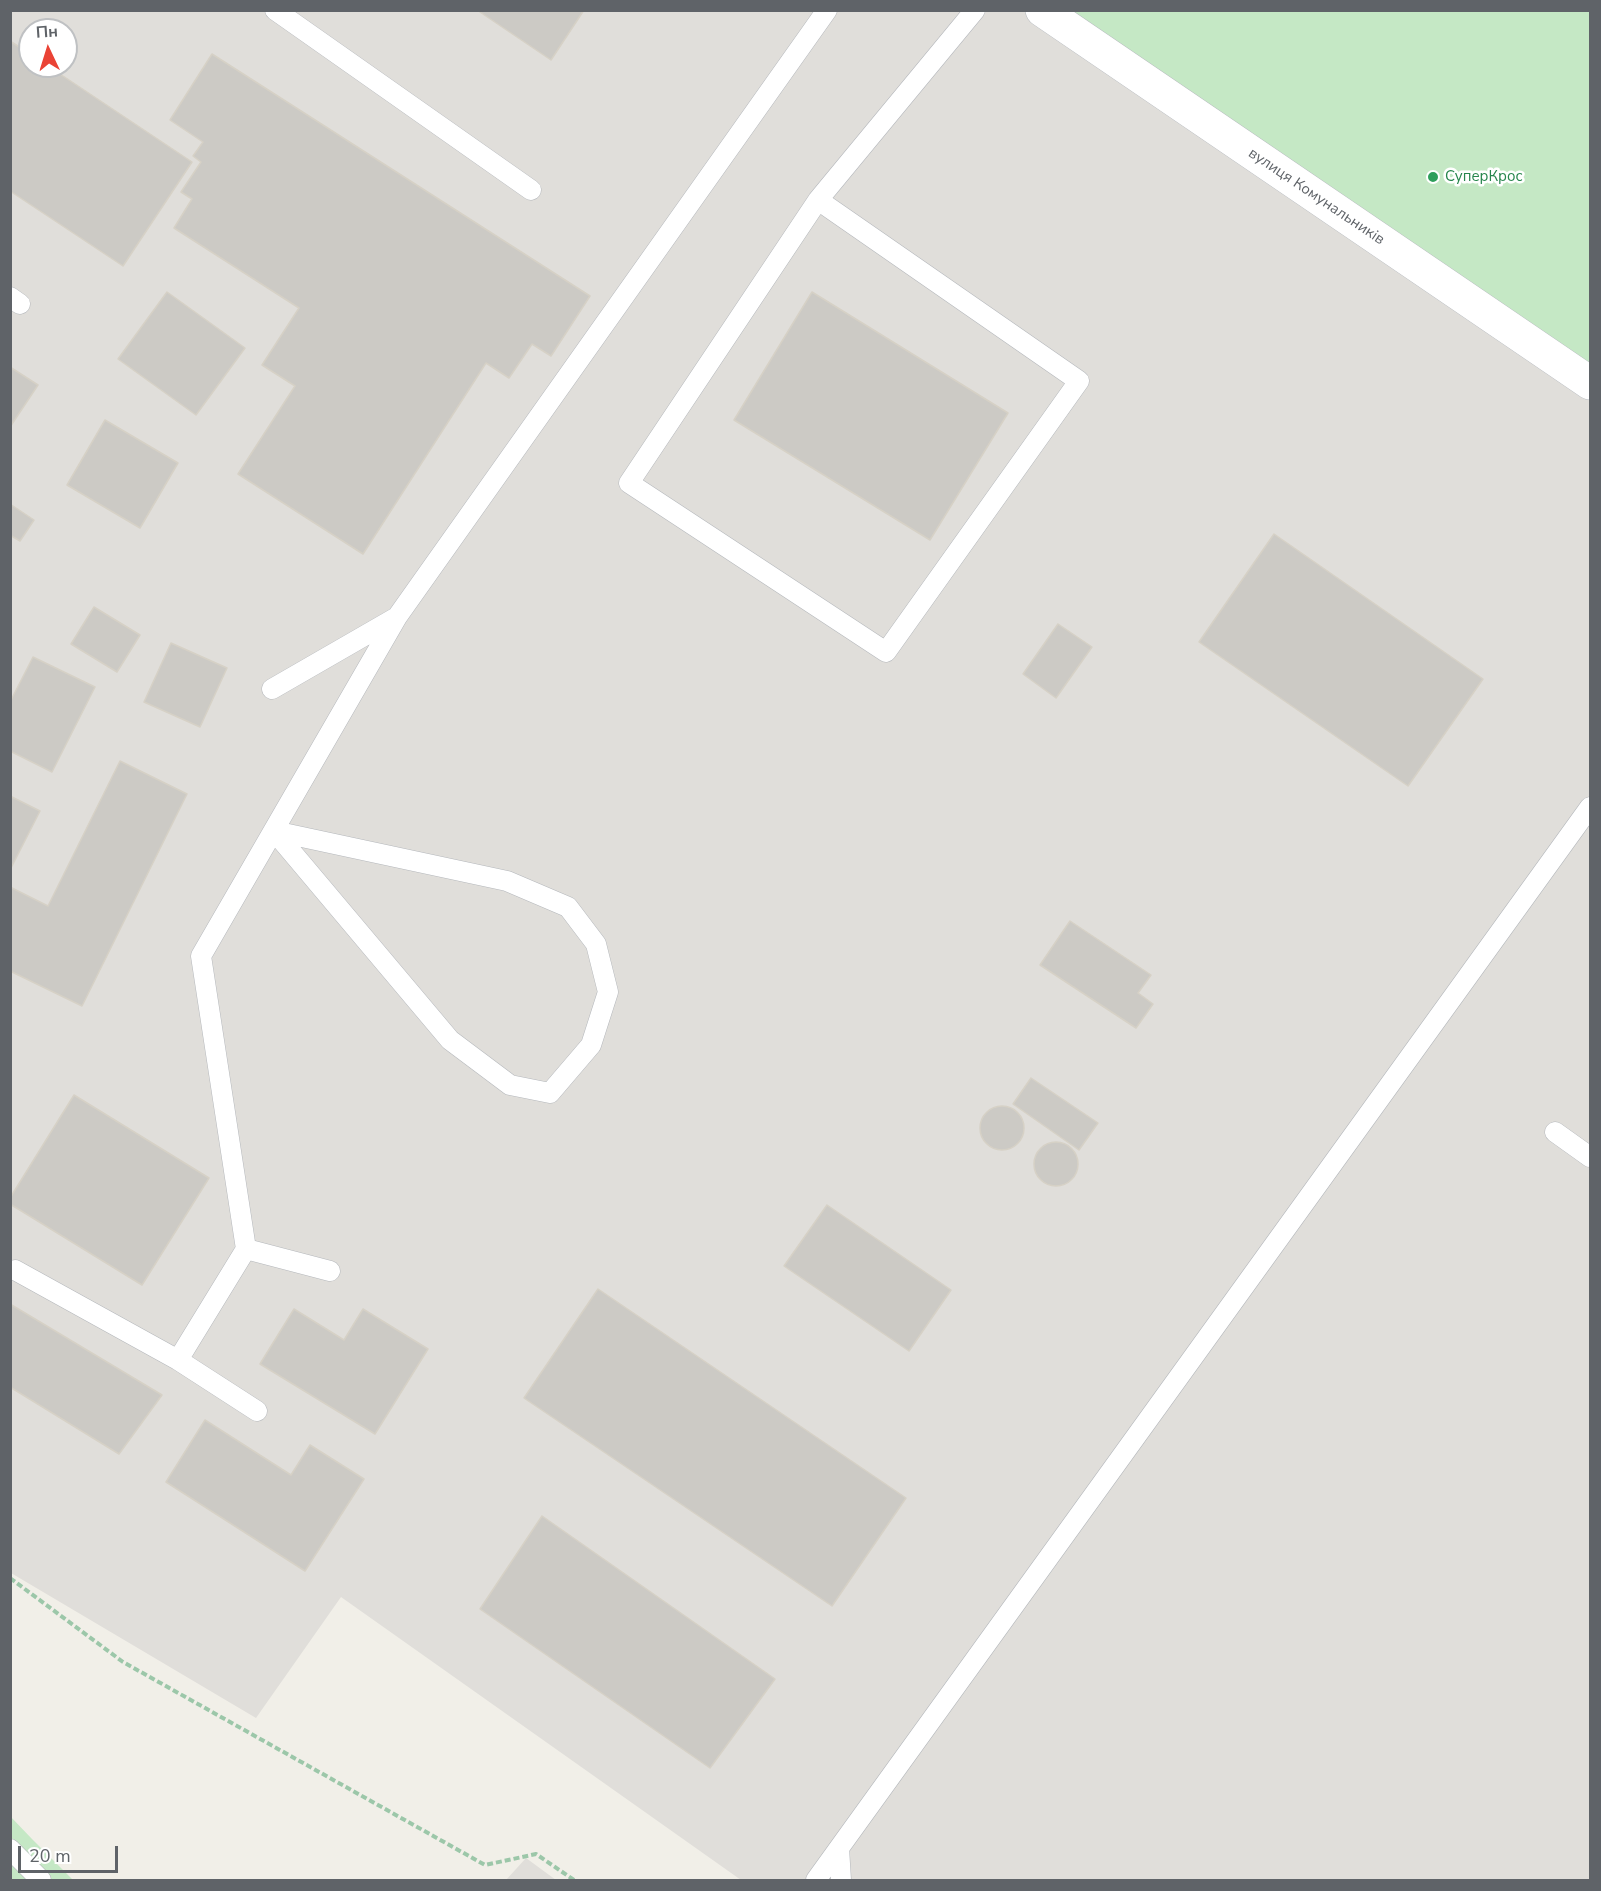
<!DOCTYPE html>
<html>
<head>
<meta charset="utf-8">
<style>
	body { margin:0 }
	#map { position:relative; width:1601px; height:1891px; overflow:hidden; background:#f1efe8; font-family:"Nunito Sans",sans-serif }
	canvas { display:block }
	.frame { position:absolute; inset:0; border:12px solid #5f6368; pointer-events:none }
	.north { position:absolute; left:18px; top:18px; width:60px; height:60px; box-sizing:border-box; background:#fff; border:2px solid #bfc1c3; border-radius:50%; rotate:356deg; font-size:16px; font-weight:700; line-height:24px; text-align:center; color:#5f6368 }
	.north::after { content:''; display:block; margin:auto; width:21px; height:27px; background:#ea4335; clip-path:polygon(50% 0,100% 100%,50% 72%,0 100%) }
	.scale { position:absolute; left:18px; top:1846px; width:100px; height:27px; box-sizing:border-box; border:3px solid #5f6368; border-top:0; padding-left:8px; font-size:18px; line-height:21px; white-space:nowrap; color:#5f6368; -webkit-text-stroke:4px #fff; paint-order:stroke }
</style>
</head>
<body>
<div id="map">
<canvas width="1601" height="1891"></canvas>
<div class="frame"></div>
<div class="north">Пн</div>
<div class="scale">20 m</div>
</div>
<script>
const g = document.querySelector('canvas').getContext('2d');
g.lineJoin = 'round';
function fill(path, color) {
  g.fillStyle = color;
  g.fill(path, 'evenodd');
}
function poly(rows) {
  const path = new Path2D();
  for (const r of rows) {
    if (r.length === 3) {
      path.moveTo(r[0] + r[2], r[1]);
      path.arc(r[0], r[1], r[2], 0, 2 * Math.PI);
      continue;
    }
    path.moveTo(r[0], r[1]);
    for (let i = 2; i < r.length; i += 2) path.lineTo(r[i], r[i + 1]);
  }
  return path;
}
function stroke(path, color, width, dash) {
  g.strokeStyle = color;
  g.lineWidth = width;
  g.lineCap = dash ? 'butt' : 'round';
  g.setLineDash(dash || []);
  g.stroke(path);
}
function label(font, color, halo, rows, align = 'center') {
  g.font = font + ' "Nunito Sans",sans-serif';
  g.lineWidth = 5;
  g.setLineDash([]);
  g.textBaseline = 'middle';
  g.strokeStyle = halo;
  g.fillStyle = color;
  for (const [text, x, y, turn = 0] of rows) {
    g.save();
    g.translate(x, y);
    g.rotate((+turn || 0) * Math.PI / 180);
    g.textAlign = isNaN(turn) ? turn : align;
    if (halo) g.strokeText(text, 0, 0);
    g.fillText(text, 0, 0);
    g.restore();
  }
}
fill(poly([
	[11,11,1030,11,1590,390,1590,1880,741,1880,341,1597,256,1718,11,1573],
	[30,30,66,30,66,66,30,66],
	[526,1858,556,1880,506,1880]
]), '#e0deda');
fill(poly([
	[1030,11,1590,11,1590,390],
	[10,1816,32,1839,73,1880,11,1880]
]), '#c5e8c5');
const building = poly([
	[477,10,584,10,551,60,477,10],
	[10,41,30,54,30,66,48,66,192,162,123,266,10,191,10,41],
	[212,54,590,296,551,356,532,344,509,378,486,363,363,554,238,474,295,386,262,365,299,308,174,228,192,199,181,192,201,162,193,156,203,142,170,120,212,54],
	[167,292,245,348,196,415,118,359,167,292],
	[812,292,1008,413,930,540,734,420,812,292],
	[10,367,38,385,10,427,10,367],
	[105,420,178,463,140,528,67,485,105,420],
	[10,504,34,520,20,541,10,535,10,504],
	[1274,534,1483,679,1408,786,1199,642,1274,534],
	[94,607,140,635,117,672,71,644,94,607],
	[1058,624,1092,647,1056,698,1023,674,1058,624],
	[171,643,227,668,200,727,144,702,171,643],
	[33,657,95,687,52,772,10,751,10,702,33,657],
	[120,761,187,794,82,1006,10,971,10,887,48,906,120,761],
	[10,796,40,811,10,870,10,796],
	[1070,921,1151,975,1138,993,1153,1004,1136,1028,1040,965,1070,921],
	[1031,1078,1098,1123,1079,1150,1013,1104,1031,1078],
	[74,1095,209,1178,142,1285,10,1204,10,1198,74,1095],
	[1002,1128,22],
	[1056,1164,22],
	[827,1205,951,1290,909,1351,784,1266,827,1205],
	[598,1289,906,1498,832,1606,524,1398,598,1289],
	[10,1304,162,1395,119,1454,10,1387,10,1304],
	[294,1309,344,1340,363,1309,428,1349,375,1434,260,1364,294,1309],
	[205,1420,291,1475,310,1445,364,1479,305,1571,166,1482,205,1420],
	[542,1516,775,1679,710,1768,480,1609,542,1516]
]);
fill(building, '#cccac5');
stroke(building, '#d6d1c6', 1.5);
const lane = poly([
	[275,10,531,190],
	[818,200,1079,381,886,652,629,483,818,200,975,10],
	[10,297,20,304],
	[272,689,397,617,827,10],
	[274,831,507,881,568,907,596,944,608,992,591,1045,550,1093,510,1085,450,1040,274,831],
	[1555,1132,1590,1157],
	[246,1249,330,1271],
	[15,1270,178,1360,246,1249,201,956,397,617],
	[178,1360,257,1411],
	[839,1848,841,1880],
	[10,1849,41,1880],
	[816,1880,1590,807]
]);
const secondary = poly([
	[1042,10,1590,383]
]);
stroke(lane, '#b5b8bc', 21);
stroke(secondary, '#b6babf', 34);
stroke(poly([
	[10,1578,123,1662,485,1865,536,1854,574,1880]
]), '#9cc7a9', 4, [6, 3]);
stroke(lane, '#fff', 20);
stroke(secondary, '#fff', 33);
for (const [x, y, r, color] of [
	[1433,177,6,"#2e9e5b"]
]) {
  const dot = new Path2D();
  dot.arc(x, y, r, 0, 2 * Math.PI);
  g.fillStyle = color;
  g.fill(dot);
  stroke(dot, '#fff', 2);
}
label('15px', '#27864d', '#fff', [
	["СуперКрос",1445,177]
], 'left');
label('15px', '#5f6368', '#fff', [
	["вулиця Комунальників",1316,197,34]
]);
</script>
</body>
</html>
